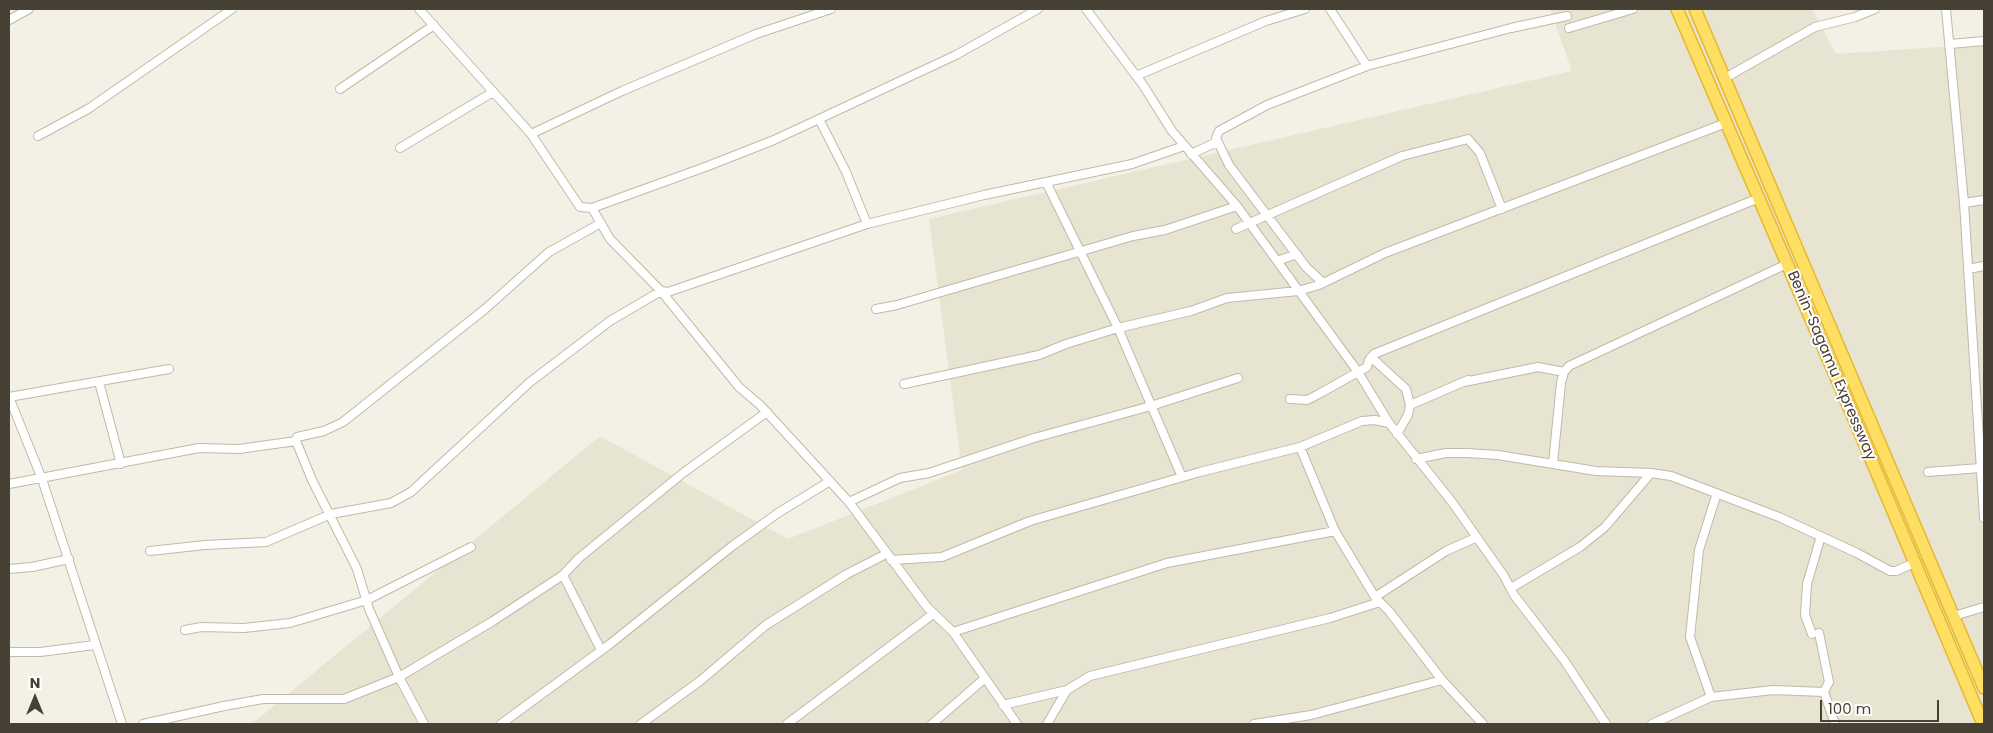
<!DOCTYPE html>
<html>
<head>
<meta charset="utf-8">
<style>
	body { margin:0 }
	#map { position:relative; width:1993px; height:733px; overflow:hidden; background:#f3f1e5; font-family:Poppins,sans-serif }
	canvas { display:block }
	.frame { position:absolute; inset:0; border:10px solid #464134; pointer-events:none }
	.north { position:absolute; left:10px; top:673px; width:50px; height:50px; -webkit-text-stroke:4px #fff; paint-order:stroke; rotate:0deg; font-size:14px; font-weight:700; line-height:20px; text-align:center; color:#464134 }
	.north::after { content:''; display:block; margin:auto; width:18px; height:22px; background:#464134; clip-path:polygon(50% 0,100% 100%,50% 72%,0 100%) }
	.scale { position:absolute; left:1820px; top:700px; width:119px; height:22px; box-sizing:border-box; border:2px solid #464134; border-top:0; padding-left:6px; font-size:15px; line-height:18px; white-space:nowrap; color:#464134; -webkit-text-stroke:4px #fff; paint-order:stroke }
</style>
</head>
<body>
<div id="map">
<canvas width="1993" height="733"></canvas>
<div class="frame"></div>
<div class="north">N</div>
<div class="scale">100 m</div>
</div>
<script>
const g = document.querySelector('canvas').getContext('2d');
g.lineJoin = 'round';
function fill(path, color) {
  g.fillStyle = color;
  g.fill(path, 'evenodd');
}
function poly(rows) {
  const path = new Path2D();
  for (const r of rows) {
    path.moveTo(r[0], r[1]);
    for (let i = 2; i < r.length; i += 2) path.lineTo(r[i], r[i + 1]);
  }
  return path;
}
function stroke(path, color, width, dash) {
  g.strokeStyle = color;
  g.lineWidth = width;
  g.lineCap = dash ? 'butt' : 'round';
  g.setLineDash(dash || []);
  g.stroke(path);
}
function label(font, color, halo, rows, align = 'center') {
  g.font = font + ' Poppins,sans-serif';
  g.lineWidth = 4;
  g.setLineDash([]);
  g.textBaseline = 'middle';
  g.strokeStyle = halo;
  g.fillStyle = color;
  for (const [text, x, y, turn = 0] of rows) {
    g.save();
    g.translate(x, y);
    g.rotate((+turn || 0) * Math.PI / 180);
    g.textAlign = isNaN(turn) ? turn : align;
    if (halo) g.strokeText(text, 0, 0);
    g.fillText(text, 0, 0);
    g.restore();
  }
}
fill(poly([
	[1550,9,1812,9,1836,54,1984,44,1984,724,252,724,600,436,788,539,962,470,929,219,1572,71]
]), '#e8e4d2');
const minor = poly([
	[419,9,531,134],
	[831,9,756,34,622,91,531,134,580,207,592,208,708,166,774,140,956,55,1038,9],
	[1086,9,1143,85,1172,131,1237,206,1358,372,1389,423,1452,502,1504,576,1514,595,1564,660,1606,724],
	[1946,9,1964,203,1984,518],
	[9,20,29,9],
	[1569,28,1633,9],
	[1950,44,1984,41],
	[1367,66,1511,28,1567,16],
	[1136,76,1266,21,1305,9],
	[1725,78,1815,27,1855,17,1875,9],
	[340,89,434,25],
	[819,119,846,172,867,224],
	[38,136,88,109,232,9],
	[400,148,493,92],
	[1191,154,1217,142],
	[1046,182,1118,328,1182,477],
	[1964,203,1984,200],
	[592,208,610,239,661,291,739,387,760,405,849,502,927,607,953,632,1017,724],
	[601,223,549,252,485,309,343,422,324,431,297,437,296,441,312,480,357,569,369,609,399,677,493,621,563,575,601,650],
	[1236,229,1402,156,1468,139,1480,153,1502,209],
	[1277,261,1297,254],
	[1968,269,1984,266],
	[1323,283,1306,267,1229,165,1216,138,1219,131,1267,105,1367,66,1330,9],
	[876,309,897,305,1133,236,1165,230,1237,206],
	[1371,357,1406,389,1410,405,1408,415,1397,434],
	[99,382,121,464],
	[1464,382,1538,367,1564,372],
	[904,384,1039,355,1066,344,1118,328,1191,311,1227,298,1298,291,1319,285,1385,253,1726,123],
	[9,397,42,479,122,724],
	[9,397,169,369],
	[1290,399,1307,400,1317,395,1367,367,1369,360,1374,354,1759,198],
	[1410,405,1468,380],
	[1300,447,1335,531,1375,597,1389,611,1442,680,1483,724],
	[1416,459,1446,453,1467,453,1498,455,1596,471,1651,473,1671,476,1779,517,1857,553,1890,571,1896,571,1914,563],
	[1553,463,1561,383,1564,372,1569,366,1787,264],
	[1928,472,1980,468],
	[9,484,199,448,239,449,296,441],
	[849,502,900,478,929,473,1034,438,1151,406,1238,378],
	[150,551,205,545,266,542,331,514,391,503,411,492,530,382,610,321,661,291,668,292,867,224,984,195,1132,164,1184,146],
	[891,560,942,557,1030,521,1200,472,1300,447,1362,421,1375,420,1389,423],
	[9,569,32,567,69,559],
	[563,575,579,558,683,473,767,412],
	[1511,588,1580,547,1605,527,1651,473],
	[1375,597,1446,551,1475,538],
	[1954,616,1984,607],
	[185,630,201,627,244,628,290,623,367,600,471,547],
	[953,632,1167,563,1335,531],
	[1819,633,1829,682,1824,692],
	[1812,634,1805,615,1807,584,1821,536],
	[9,652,40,652,95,645],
	[1711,697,1690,637,1699,550,1717,493],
	[1003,705,1067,690,1090,676,1330,618,1380,602],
	[143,724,224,706,263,699,344,699,399,677,424,724],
	[501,724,610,644,731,547,778,513,830,481],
	[641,724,700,681,766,625,847,574,886,554],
	[787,724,933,614],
	[932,724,984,679],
	[1047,724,1067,690],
	[1254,724,1311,715,1442,680],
	[1652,724,1711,697,1773,690,1824,692,1835,724]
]);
const highway = poly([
	[1677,9,1851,412,1983,724],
	[1695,9,1984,688]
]);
stroke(minor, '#bfbaa7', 10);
stroke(highway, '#e6b82c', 14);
stroke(minor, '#fff', 8);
stroke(highway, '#ffde64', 11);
label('15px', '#464134', '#fff', [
	["Benin-Sagamu Expressway",1831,366,67]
]);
</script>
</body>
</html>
